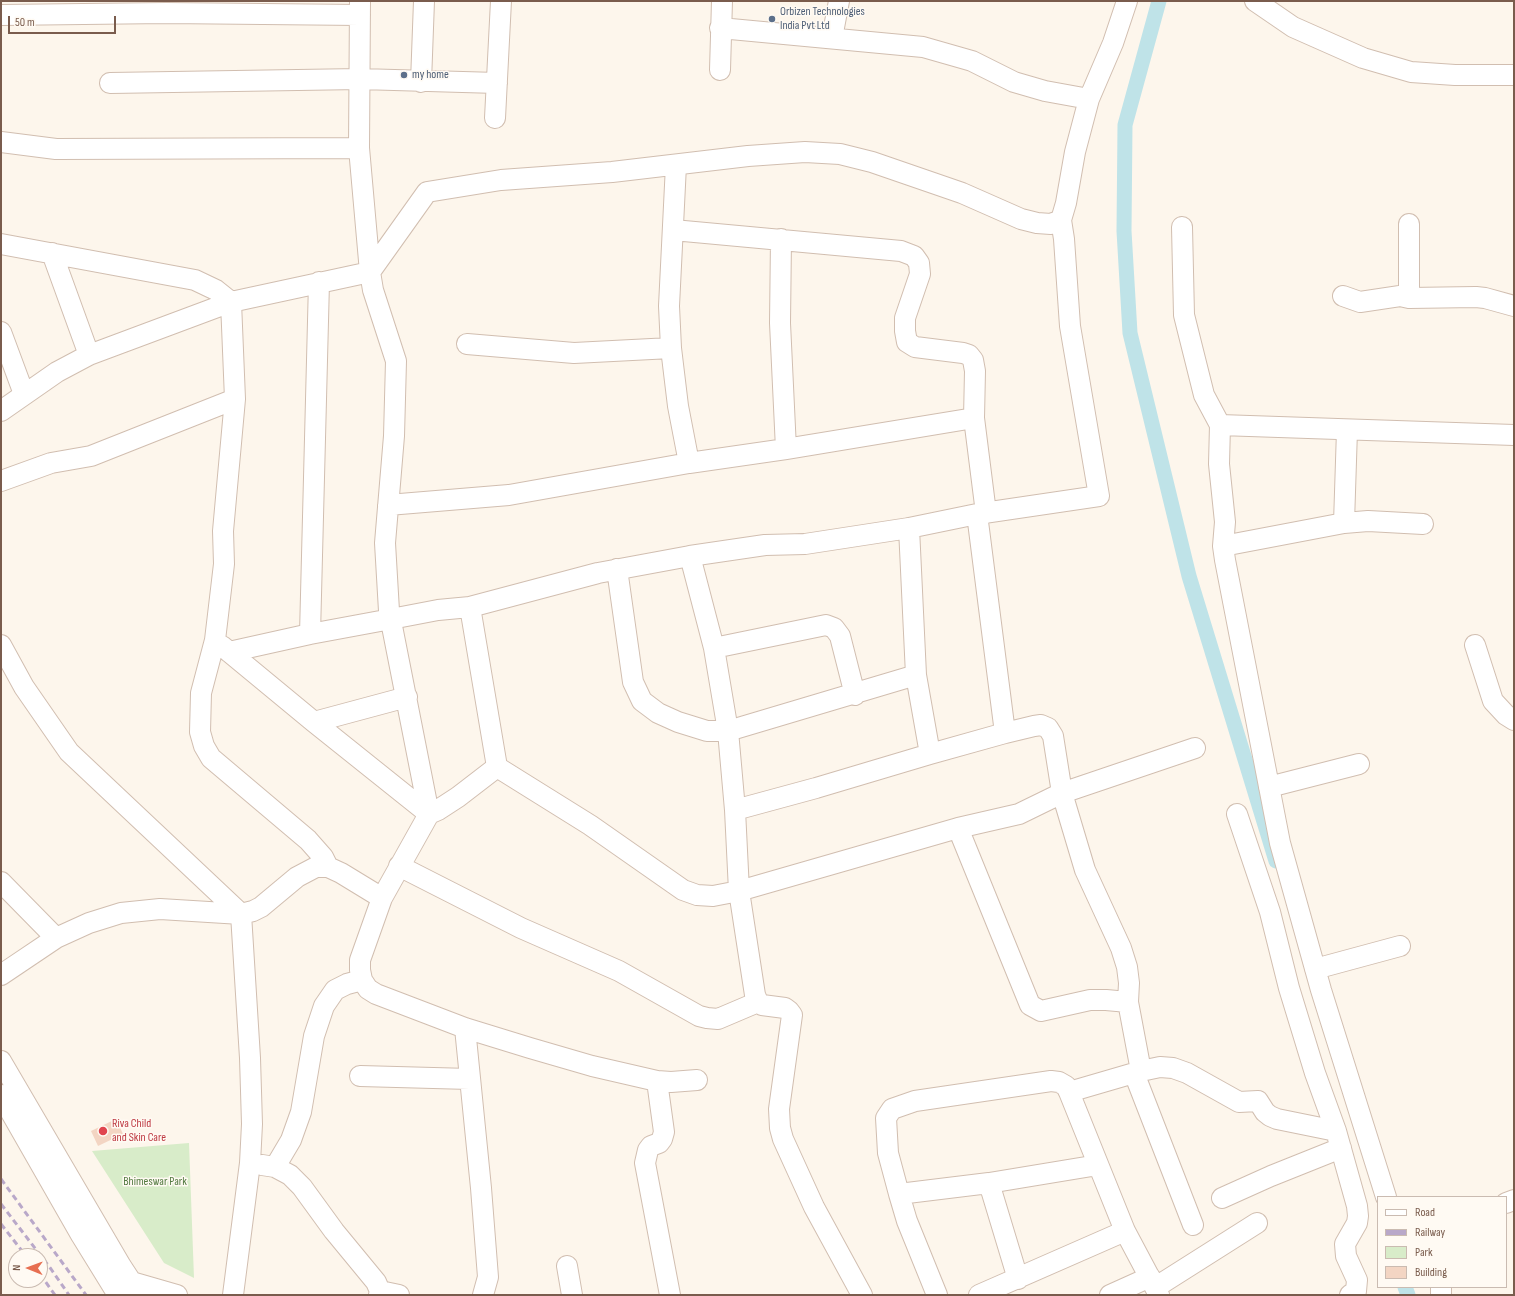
<!DOCTYPE html>
<html>
<head>
<meta charset="utf-8">
<style>
	body { margin:0 }
	#map { position:relative; width:1515px; height:1296px; overflow:hidden; background:#fdf6ec; font-family:"Sofia Sans Condensed",sans-serif }
	canvas { display:block }
	.frame { position:absolute; inset:0; border:2px solid #7a5c4d; pointer-events:none }
	.legend { position:absolute; left:1377px; top:1196px; width:130px; height:92px; box-sizing:border-box; background:#fffaf3; border:1px solid #cabbb1; margin:0; padding:5px 7px; list-style:none; font-size:12px; color:#7a5c4d }
	.legend li { display:flex; align-items:center; gap:8px; height:20px }
	.legend b { width:20px; border:1px solid #cabbb1 }
	.north { position:absolute; left:8px; top:1248px; width:40px; height:40px; box-sizing:border-box; background:#fffaf3; border:1px solid #cabbb1; border-radius:50%; rotate:271deg; font-size:11px; font-weight:700; line-height:16px; text-align:center; color:#7a5c4d }
	.north::after { content:''; display:block; margin:auto; width:14px; height:18px; background:#e76f51; clip-path:polygon(50% 0,100% 100%,50% 72%,0 100%) }
	.scale { position:absolute; left:8px; top:16px; width:108px; height:18px; box-sizing:border-box; border:2px solid #7a5c4d; border-top:0; padding-left:5px; font-size:12px; line-height:14px; white-space:nowrap; color:#7a5c4d; -webkit-text-stroke:3px #fffaf3; paint-order:stroke }
</style>
</head>
<body>
<div id="map">
<canvas width="1515" height="1296"></canvas>
<div class="frame"></div>
<ul class="legend">
<li><b style="height:5px;background:#fff"></b>Road</li>
<li><b style="height:5px;background:#b9a8c9"></b>Railway</li>
<li><b style="height:11px;background:#d8ecc9"></b>Park</li>
<li><b style="height:11px;background:#f3d5c3"></b>Building</li>
</ul>
<div class="north">N</div>
<div class="scale">50 m</div>
</div>
<script>
const g = document.querySelector('canvas').getContext('2d');
g.lineJoin = 'round';
function fill(path, color) {
  g.fillStyle = color;
  g.fill(path, 'evenodd');
}
function poly(rows) {
  const path = new Path2D();
  for (const r of rows) {
    path.moveTo(r[0], r[1]);
    for (let i = 2; i < r.length; i += 2) path.lineTo(r[i], r[i + 1]);
  }
  return path;
}
function stroke(path, color, width, dash) {
  g.strokeStyle = color;
  g.lineWidth = width;
  g.lineCap = dash ? 'butt' : 'round';
  g.setLineDash(dash || []);
  g.stroke(path);
}
function label(font, color, halo, rows, align = 'center') {
  g.font = font + ' "Sofia Sans Condensed",sans-serif';
  g.lineWidth = 3;
  g.setLineDash([]);
  g.textBaseline = 'middle';
  g.strokeStyle = halo;
  g.fillStyle = color;
  for (const [text, x, y, turn = 0] of rows) {
    g.save();
    g.translate(x, y);
    g.rotate((+turn || 0) * Math.PI / 180);
    g.textAlign = isNaN(turn) ? turn : align;
    if (halo) g.strokeText(text, 0, 0);
    g.fillText(text, 0, 0);
    g.restore();
  }
}
fill(poly([
	[189,1143,194,1278,164,1263,92,1151]
]), '#d8ecc9');
stroke(poly([
	[1159,1,1125,125,1124,231,1130,333,1189,576,1276,861],
	[1405,1287,1408,1295]
]), '#bfe3e8', 15);
fill(poly([
	[116,1119,123,1134,98,1146,91,1131]
]), '#f3d5c3');
const minor = poly([
	[360,1,359,148,370,272,373,290,396,361,394,436,385,543,389,611,429,814,382,898,360,960,360,970,362,980,368,989,376,994,465,1028,530,1048,592,1066,657,1081,671,1082,697,1080],
	[1255,1,1293,27,1363,58,1411,72,1455,75,1514,75],
	[1,15,166,13,360,15],
	[720,28,923,47,972,61,1014,82,1045,91,1089,99],
	[832,38,839,1],
	[720,70,722,1],
	[421,82,424,1],
	[110,83,360,79,497,83],
	[495,118,501,1],
	[1,142,56,149,359,148],
	[676,165,669,306,671,348,678,406,689,463],
	[1182,227,1184,315,1204,395,1220,425,1219,464,1225,522,1223,546,1225,560,1280,843,1321,990,1386,1197],
	[673,230,901,251,914,256,919,263,920,274,905,318,905,331,907,342,915,347,963,353,969,355,973,360,975,371,974,418,986,513],
	[781,239,780,323,786,449],
	[1,244,195,280,216,290,231,302,235,399,223,531,224,564,215,640,201,693,200,732,204,746,211,758,308,840,323,857,328,867],
	[52,253,89,355],
	[1343,296,1360,302,1400,296,1409,298,1476,297,1485,298,1514,306],
	[1409,298,1409,224],
	[1,332,24,394],
	[467,344,574,353,671,348],
	[1,411,57,372,89,355,231,302,370,272,427,192,501,180,612,172,748,156,805,152,840,154,872,162,962,193,1021,219,1037,223,1051,224,1061,220,1066,203,1075,152,1089,99,1113,43,1127,1],
	[1220,425,1514,435],
	[1,481,51,463,91,456,235,399],
	[388,505,509,495,689,463,786,449,974,418],
	[977,514,1005,733],
	[1344,523,1347,430],
	[909,528,916,675,930,754],
	[1223,546,1344,523,1368,521,1423,524],
	[690,556,714,648,728,731,735,810,739,891,755,995,758,1002,762,1005,785,1008,789,1011,792,1015,779,1109,780,1128,783,1139,814,1207,862,1295],
	[617,569,633,682,642,701,658,713,678,722,707,731,728,731,916,675],
	[470,607,497,767,590,825,683,890,697,895,713,896,739,891,958,828,1019,814,1062,793,1195,748],
	[310,634,319,282],
	[1,645,24,687,69,752,241,914,250,1058,252,1124,250,1163,233,1295],
	[1475,645,1493,701,1506,715,1514,720],
	[222,646,314,722,429,814,438,810,458,797,497,767],
	[714,648,826,625,834,628,840,636,855,695],
	[229,652,310,634,391,619,438,610,470,607,598,573,690,556,765,545,805,544,909,528,977,514,1099,496,1070,326,1064,239,1061,220],
	[314,722,407,697],
	[1269,787,1359,764],
	[735,810,816,788,930,754,1005,733,1034,726,1041,725,1048,728,1053,736,1062,793,1085,870,1121,948,1127,967,1129,983,1128,1002,1141,1071],
	[1237,814,1270,912,1289,988,1315,1073,1336,1131,1357,1206,1358,1216,1357,1223,1345,1244,1346,1256,1357,1280,1356,1291,1350,1295],
	[958,828,1030,1005,1041,1011,1090,1000,1106,1000,1128,1002],
	[399,866,521,928,619,971,699,1016,707,1018,718,1019,758,1002],
	[1,882,56,938],
	[1315,969,1400,946],
	[1,975,56,938,89,923,121,913,160,909,241,914,253,911,261,907,297,877,316,867,328,867,341,873,382,898],
	[465,1028,481,1188,488,1277,483,1295],
	[1,1061,121,1266,140,1295],
	[1134,1073,1193,1225],
	[360,1076,470,1079],
	[657,1081,664,1132,662,1139,659,1143,651,1146,648,1150,645,1163,670,1295],
	[1069,1092,1141,1071,1160,1067,1173,1068,1187,1073,1239,1102,1258,1101,1265,1112,1270,1116,1277,1119,1336,1131],
	[1,1095,81,1235,118,1295],
	[262,1165,275,1167,290,1175,302,1187,334,1231,376,1282,380,1291,379,1295],
	[275,1167,291,1140,301,1112,314,1036,324,1006,335,990,347,984,362,980],
	[989,1183,1018,1279],
	[899,1194,989,1183,1098,1165],
	[1222,1198,1271,1176,1341,1148],
	[1506,1203,1514,1200],
	[567,1266,572,1295],
	[125,1280,177,1295],
	[1156,1287,1257,1223],
	[1441,1287,1441,1295],
	[380,1291,399,1295],
	[937,1295,907,1221,899,1194,888,1153,886,1118,892,1109,915,1101,1051,1081,1059,1082,1066,1086,1069,1092,1125,1231,1159,1295],
	[979,1295,1125,1231],
	[1110,1295,1150,1277]
]);
stroke(minor, '#d1beb0', 22);
stroke(minor, '#fff', 20);
stroke(poly([
	[1,1179,86,1295],
	[1,1204,51,1269,69,1295],
	[1,1224,26,1256],
	[40,1274,55,1295]
]), '#b9a8c9', 3, [6, 4]);
for (const [x, y, r, color] of [
	[772,19,4,"#5c6f8a"],
	[404,75,4,"#5c6f8a"],
	[103,1131,5,"#e0444e"]
]) {
  const dot = new Path2D();
  dot.arc(x, y, r, 0, 2 * Math.PI);
  g.fillStyle = color;
  g.fill(dot);
  stroke(dot, '#fffaf3', 1.5);
}
label('12px', '#4e5e75', '#fffaf3', [
	["Orbizen Technologies",780,12],
	["India Pvt Ltd",780,26],
	["my home",412,75]
], 'left');
label('12px', '#be3a42', '#fffaf3', [
	["Riva Child",112,1124],
	["and Skin Care",112,1138]
], 'left');
label('12px', '#537a41', '#fffaf3', [
	["Bhimeswar Park",155,1182]
]);
</script>
</body>
</html>
